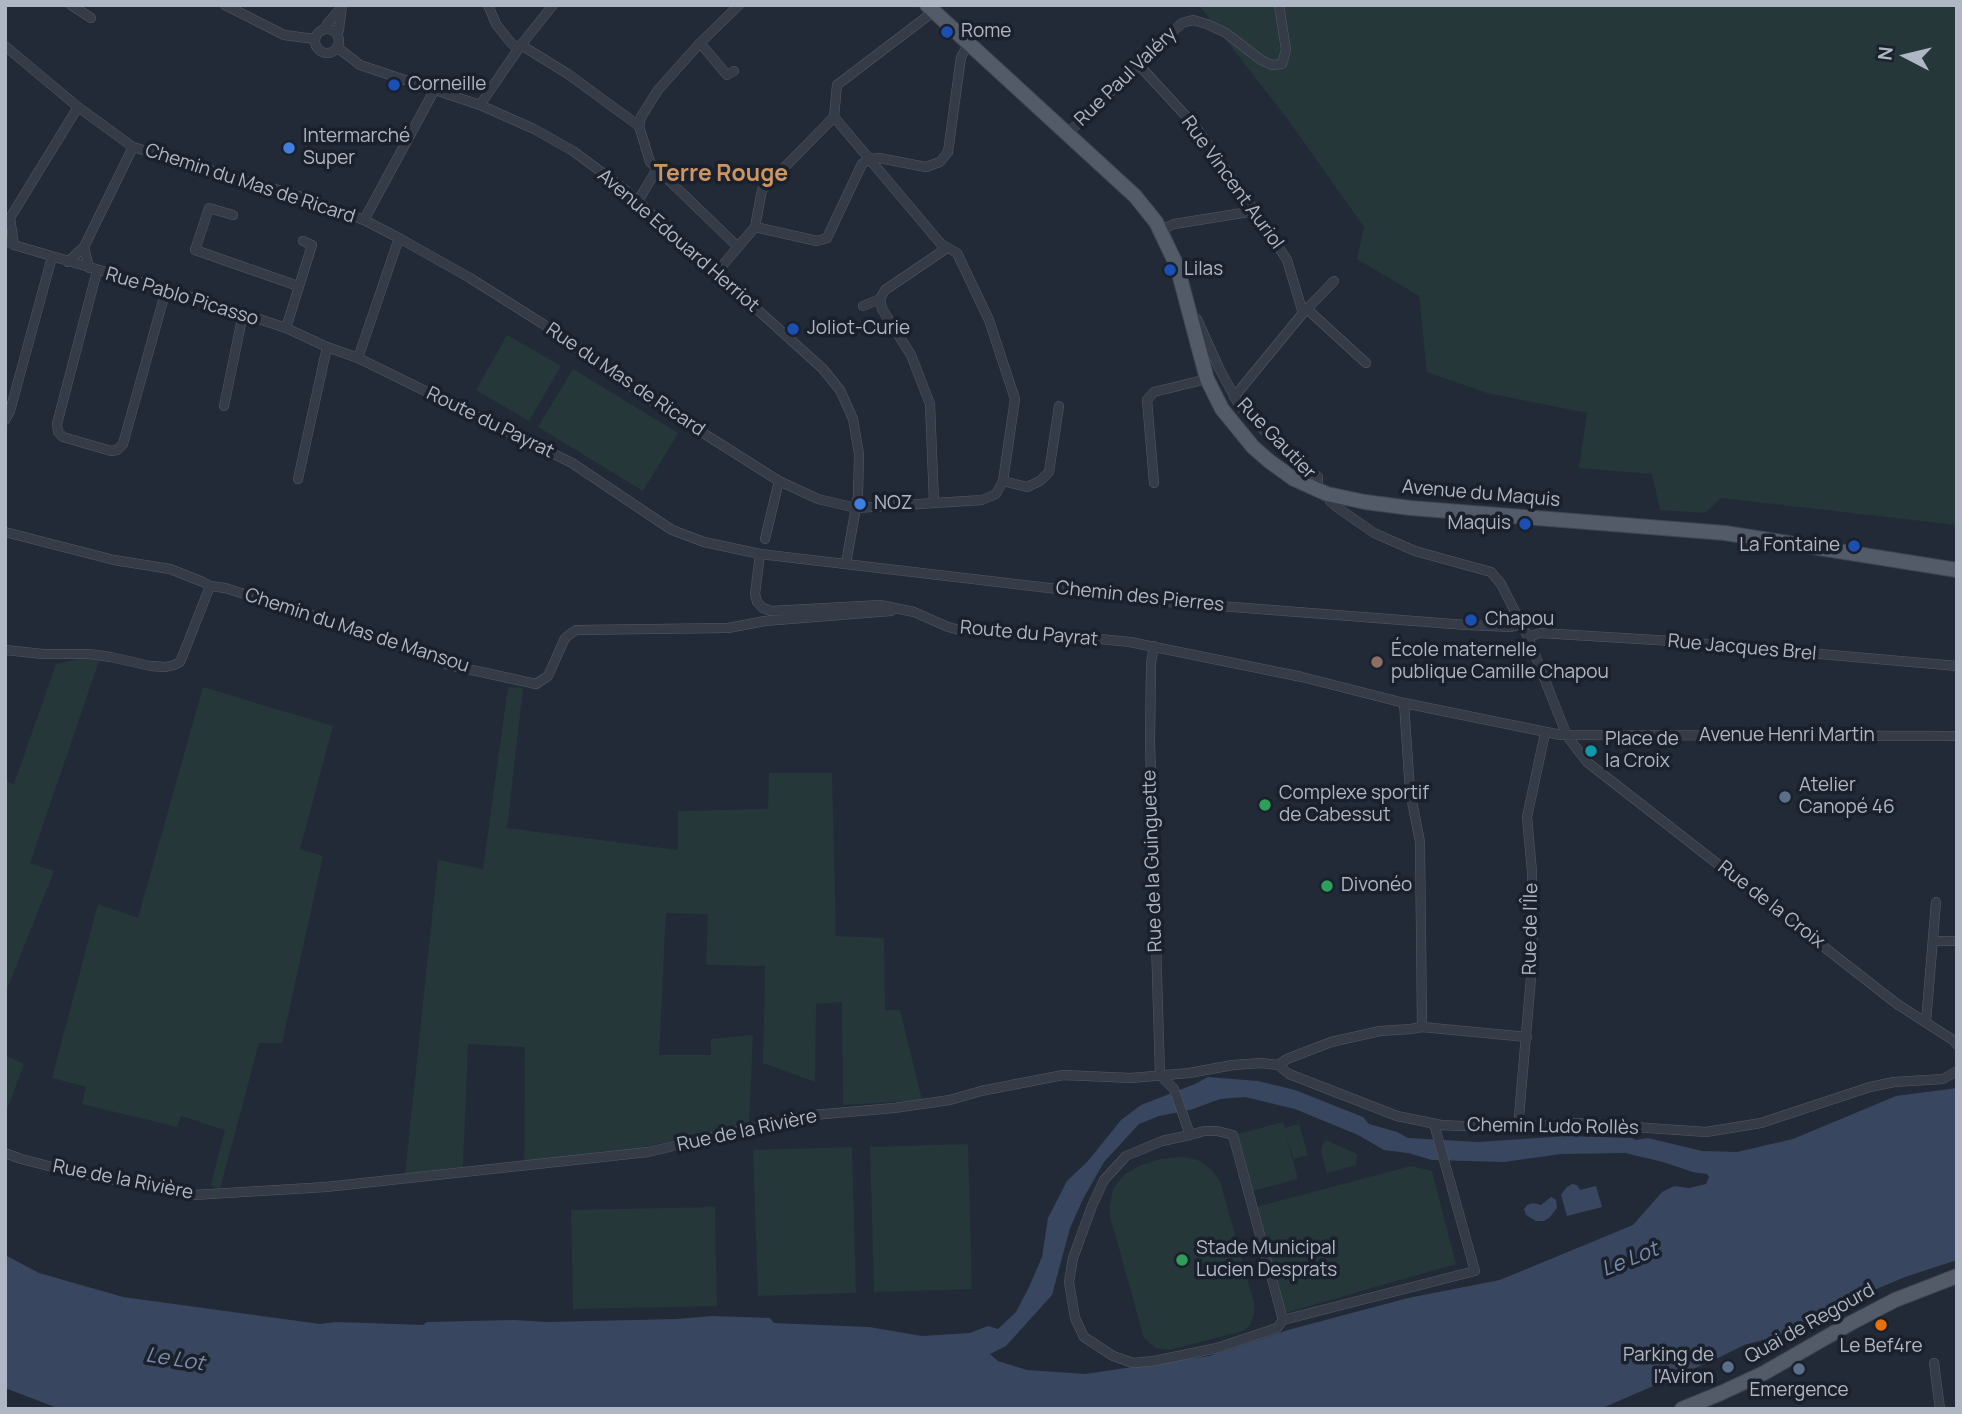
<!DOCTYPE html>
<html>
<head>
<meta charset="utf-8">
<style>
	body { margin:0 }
	#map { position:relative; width:1962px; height:1414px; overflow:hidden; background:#222a37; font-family:Manrope,sans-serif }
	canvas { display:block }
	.frame { position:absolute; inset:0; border:7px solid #b0b7c4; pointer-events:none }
	.north { position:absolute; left:1871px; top:21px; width:70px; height:70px; -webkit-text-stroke:5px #1b212c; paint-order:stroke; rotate:277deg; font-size:19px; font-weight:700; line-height:28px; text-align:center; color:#b0b7c4 }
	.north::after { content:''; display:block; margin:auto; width:24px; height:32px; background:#b0b7c4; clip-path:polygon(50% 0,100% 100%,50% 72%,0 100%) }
</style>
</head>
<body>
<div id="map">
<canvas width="1962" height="1414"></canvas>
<div class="frame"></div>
<div class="north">N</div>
</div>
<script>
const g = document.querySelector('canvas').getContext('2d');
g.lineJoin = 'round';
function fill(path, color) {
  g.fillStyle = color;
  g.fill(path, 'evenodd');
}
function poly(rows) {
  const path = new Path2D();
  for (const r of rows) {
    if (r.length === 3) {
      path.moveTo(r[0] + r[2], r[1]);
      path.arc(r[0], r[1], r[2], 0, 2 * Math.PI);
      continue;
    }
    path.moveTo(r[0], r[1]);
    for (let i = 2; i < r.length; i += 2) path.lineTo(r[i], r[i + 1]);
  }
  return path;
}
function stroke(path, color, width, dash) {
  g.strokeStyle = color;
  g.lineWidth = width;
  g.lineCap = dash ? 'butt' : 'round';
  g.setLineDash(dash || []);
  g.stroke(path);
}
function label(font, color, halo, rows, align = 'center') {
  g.font = font + ' Manrope,sans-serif';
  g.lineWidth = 7;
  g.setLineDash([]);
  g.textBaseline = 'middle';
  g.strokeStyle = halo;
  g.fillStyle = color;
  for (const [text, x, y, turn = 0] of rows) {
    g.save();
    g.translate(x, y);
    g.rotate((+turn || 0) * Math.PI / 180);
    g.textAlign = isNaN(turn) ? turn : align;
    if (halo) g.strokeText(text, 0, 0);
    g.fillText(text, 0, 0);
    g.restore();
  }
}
fill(poly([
	[1199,5,1957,5,1957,525,1721,498,1705,513,1660,510,1652,474,1579,468,1587,413,1487,393,1427,372,1419,296,1357,259,1364,227,1289,121],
	[507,335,561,366,529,421,476,390],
	[573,369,678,433,643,491,538,427],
	[84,658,99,661,30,863,54,871,5,994,5,781,14,784,56,664],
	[203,687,333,726,300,849,323,856,282,1043,259,1043,220,1189,211,1186,212,1181,225,1130,181,1116,177,1127,82,1104,86,1087,52,1078,98,904,138,918],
	[508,687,523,688,507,828,678,850,678,811,768,809,769,773,832,773,836,936,884,938,885,1010,900,1010,922,1100,843,1105,842,1002,816,1004,815,1082,763,1063,765,966,706,965,708,914,666,913,659,1055,711,1055,711,1039,753,1035,749,1124,640,1148,524,1162,525,1047,468,1044,463,1167,405,1174,438,860,483,869],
	[5,1055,24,1064,5,1115],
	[1283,1122,1285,1128,1299,1124,1308,1155,1294,1159,1286,1135,1298,1179,1253,1191,1238,1134],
	[1326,1140,1357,1154,1356,1165,1327,1173,1321,1151,1323,1144],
	[968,1144,972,1289,874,1292,870,1147],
	[852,1147,856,1293,758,1296,753,1150],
	[1183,1157,1198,1160,1211,1169,1220,1181,1254,1303,1254,1313,1250,1325,1243,1331,1169,1350,1155,1348,1144,1338,1110,1216,1110,1206,1113,1189,1124,1175,1139,1166,1160,1159],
	[1411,1166,1432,1171,1456,1264,1285,1313,1256,1207],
	[715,1207,717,1306,573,1309,571,1210]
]), '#253739');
fill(poly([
	[1208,1077,1258,1081,1295,1090,1363,1117,1369,1124,1397,1132,1408,1138,1478,1142,1567,1136,1632,1138,1636,1140,1648,1138,1702,1151,1737,1152,1793,1139,1896,1096,1957,1088,1957,1260,1905,1277,1850,1300,1796,1331,1744,1345,1716,1359,1600,1409,60,1409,5,1388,5,1255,39,1273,123,1297,320,1324,336,1322,423,1325,427,1322,514,1320,547,1322,677,1319,712,1316,770,1318,774,1323,869,1327,922,1336,970,1333,988,1326,998,1329,1016,1312,1029,1287,1042,1257,1048,1218,1067,1181,1088,1161,1121,1120,1141,1105,1195,1084],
	[1245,1097,1295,1109,1358,1135,1384,1150,1408,1153,1432,1160,1504,1162,1561,1154,1625,1153,1663,1162,1693,1172,1707,1174,1709,1177,1706,1184,1689,1188,1674,1186,1662,1192,1633,1225,1500,1280,1408,1298,1288,1330,1209,1356,1085,1374,1027,1370,998,1361,990,1354,1006,1346,1052,1295,1070,1228,1083,1199,1104,1162,1139,1124,1159,1116,1190,1110,1220,1099],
	[1572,1184,1577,1185,1580,1190,1596,1186,1602,1207,1567,1216,1561,1195,1567,1187],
	[1551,1197,1556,1200,1557,1208,1549,1218,1544,1221,1536,1221,1526,1215,1524,1209,1527,1205,1533,1203,1541,1205]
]), '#38475f');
const street = poly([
	[71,5,91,18],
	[225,5,284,35,315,39],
	[488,5,496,24,511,43,518,48],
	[325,29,327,24,341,8],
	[327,41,12],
	[337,34,339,30,342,5],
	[700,43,727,75,734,71],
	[521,45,568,74,639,126,650,162,738,247],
	[5,46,78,107,133,147,302,197,364,220,399,238,470,278,543,324,646,397,779,481,818,499,856,508,982,500,996,494,1003,481,1015,399,989,320,957,253,941,244,834,117],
	[337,47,360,65,480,105,534,129,573,151,623,188,823,369,840,390,853,419,859,454,858,496,846,563],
	[1139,65,1196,127,1255,211,1287,260,1303,313],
	[480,105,521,45,553,5],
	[639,126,641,117,658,90,700,43,739,5],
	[1066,135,1182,23,1193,20,1207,24,1226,33,1261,60,1272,65,1282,64,1286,50,1279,5],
	[638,201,657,169],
	[233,215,209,208,195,250,298,286],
	[10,218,78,107],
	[364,220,435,89],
	[5,221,10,218,14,245],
	[755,227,817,241,827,238,862,164,870,159,879,158,926,167,940,162,948,152,961,57,968,45],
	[1161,230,1174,224,1255,211],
	[5,240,14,245,205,301,286,328,327,347,358,358,572,463,672,530,704,542,760,554,1168,602,1466,625,1511,627,1521,624],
	[84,247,133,147],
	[68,262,84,247,89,268],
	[97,271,57,424,58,432,63,437,111,451,117,450,123,444,166,290],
	[716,273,755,227,762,190,834,117,837,85,929,15,932,7],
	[880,299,882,309,911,355,930,404,934,503],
	[863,306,880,299,885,290,947,248],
	[1307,309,1366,363],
	[1194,320,1197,319,1219,368,1240,407,1277,443,1318,477,1318,490],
	[286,328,312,245,303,241],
	[358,358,399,238],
	[1234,397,1303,313,1334,281],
	[224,406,243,314],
	[5,420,10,411,52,257],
	[298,479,327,347],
	[1003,481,1027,487,1040,481,1049,472,1059,406],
	[1154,483,1147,400,1154,392,1207,379],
	[1327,494,1330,501,1338,508,1374,533,1415,551,1491,572,1501,584,1528,637,1567,736,1587,762,1897,1004,1953,1040,1957,1045],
	[5,532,114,560,170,569,203,582,210,586,225,588,353,628,449,665,536,684,548,676,565,638,576,630,728,628,765,621,891,611],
	[765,539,779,481],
	[760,554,755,594,757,602,763,608,771,611,880,605,914,612,948,627,964,631,1060,635,1130,642,1302,677,1404,703,1561,735,1957,736],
	[1528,637,1540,633,1672,641,1957,666],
	[1154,646,1151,663,1150,742,1160,1075],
	[5,650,43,654,89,654,111,657,150,666,166,667,174,665,180,662,183,655,210,586],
	[1404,703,1410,791,1420,842,1422,1027],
	[1933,941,1957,941],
	[1926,1022,1936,902],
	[1278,1065,1289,1074,1397,1116,1441,1125,1502,1128,1576,1123,1706,1132,1761,1123,1870,1087,1894,1082,1943,1079,1957,1071],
	[1160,1075,1174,1089,1190,1135,1204,1131,1217,1131,1233,1135,1283,1320,1475,1271,1434,1124],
	[1518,1128,1533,954,1532,872,1527,817,1544,738,1544,732],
	[1190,1135,1162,1141,1126,1156,1104,1180,1092,1206,1073,1258,1069,1282,1075,1318,1084,1337,1113,1356,1133,1363,1154,1361,1217,1348,1277,1328,1283,1320],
	[5,1153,21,1159,72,1172,194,1195,326,1187,648,1152,802,1116,894,1108,950,1100,981,1091,1063,1075,1131,1078,1189,1073,1233,1065,1261,1063,1278,1065,1287,1059,1331,1042,1380,1031,1411,1029,1422,1027,1527,1037],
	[1934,1363,1940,1409]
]);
const primary = poly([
	[927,5,1135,196,1156,222,1177,266,1207,379,1222,409,1253,447,1269,461,1294,479,1327,494,1365,502,1411,508,1725,533,1957,570],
	[1682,1409,1721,1393,1764,1373,1851,1323,1895,1300,1957,1276]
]);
stroke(street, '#535a65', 10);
stroke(primary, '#3f4551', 16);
stroke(street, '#353c47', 9);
stroke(primary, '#535b68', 14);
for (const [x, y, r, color] of [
	[947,32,7,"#1a4fb4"],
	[394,85,7,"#1a4fb4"],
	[289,148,7,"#3f7fe0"],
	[1170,270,7,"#1a4fb4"],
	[793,329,7,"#1a4fb4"],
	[860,504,7,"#3f7fe0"],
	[1525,524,7,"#1a4fb4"],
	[1854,546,7,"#1a4fb4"],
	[1471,620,7,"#1a4fb4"],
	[1377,662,7,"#8d6e63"],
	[1591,751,7,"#0f9aa8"],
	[1785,797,7,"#5c6f8a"],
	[1265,805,7,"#2e9e5b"],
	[1327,886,7,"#2e9e5b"],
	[1182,1260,7,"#2e9e5b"],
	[1881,1325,7,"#e8710a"],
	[1728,1367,7,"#5c6f8a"],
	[1799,1369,7,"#5c6f8a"]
]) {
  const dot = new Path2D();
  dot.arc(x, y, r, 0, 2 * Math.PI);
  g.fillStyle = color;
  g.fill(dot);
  stroke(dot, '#1b212c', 2.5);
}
label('19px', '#b0b7c4', '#1b212c', [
	["Rome",961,32],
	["Corneille",408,85],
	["Intermarché",303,137],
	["Super",303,159],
	["Lilas",1184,270],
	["Joliot-Curie",807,329],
	["NOZ",874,504],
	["Maquis",1511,524,"right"],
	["La Fontaine",1840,546,"right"],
	["Chapou",1485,620],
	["École maternelle",1391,651],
	["publique Camille Chapou",1391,673],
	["Place de",1605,740],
	["la Croix",1605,762],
	["Atelier",1799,786],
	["Canopé 46",1799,808],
	["Complexe sportif",1279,794],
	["de Cabessut",1279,816],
	["Divonéo",1341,886],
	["Stade Municipal",1196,1249],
	["Lucien Desprats",1196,1271],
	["Le Bef4re",1881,1347,"center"],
	["Parking de",1714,1356,"right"],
	["l'Aviron",1714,1378,"right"],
	["Emergence",1799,1391,"center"]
], 'left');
label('19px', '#b0b7c4', '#1b212c', [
	["Rue Paul Valéry",1126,77,-44],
	["Rue Vincent Auriol",1232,183,54],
	["Chemin du Mas de Ricard",250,184,18],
	["Avenue Edouard Herriot",678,241,41],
	["Rue Pablo Picasso",182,297,17],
	["Rue du Mas de Ricard",625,380,34],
	["Route du Payrat",490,423,26],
	["Rue Gautier",1276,439,46],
	["Avenue du Maquis",1481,494,5],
	["Chemin des Pierres",1140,597,6],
	["Chemin du Mas de Mansou",357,631,18],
	["Route du Payrat",1029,634,5],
	["Rue Jacques Brel",1742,648,5],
	["Avenue Henri Martin",1787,736],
	["Rue de la Guinguette",1153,861,-92],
	["Rue de la Croix",1771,905,38],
	["Rue de l'Île",1531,929,-89],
	["Chemin Ludo Rollès",1553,1127,1],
	["Rue de la Rivière",747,1131,-12],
	["Rue de la Rivière",123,1180,11],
	["Quai de Regourd",1810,1324,-29]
]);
label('italic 21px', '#7a8daa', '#1b212c', [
	["Le Lot",1630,1260,-22],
	["Le Lot",175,1360,9]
]);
label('bold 23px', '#cc9562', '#1b212c', [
	["Terre Rouge",721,175]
]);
</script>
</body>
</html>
